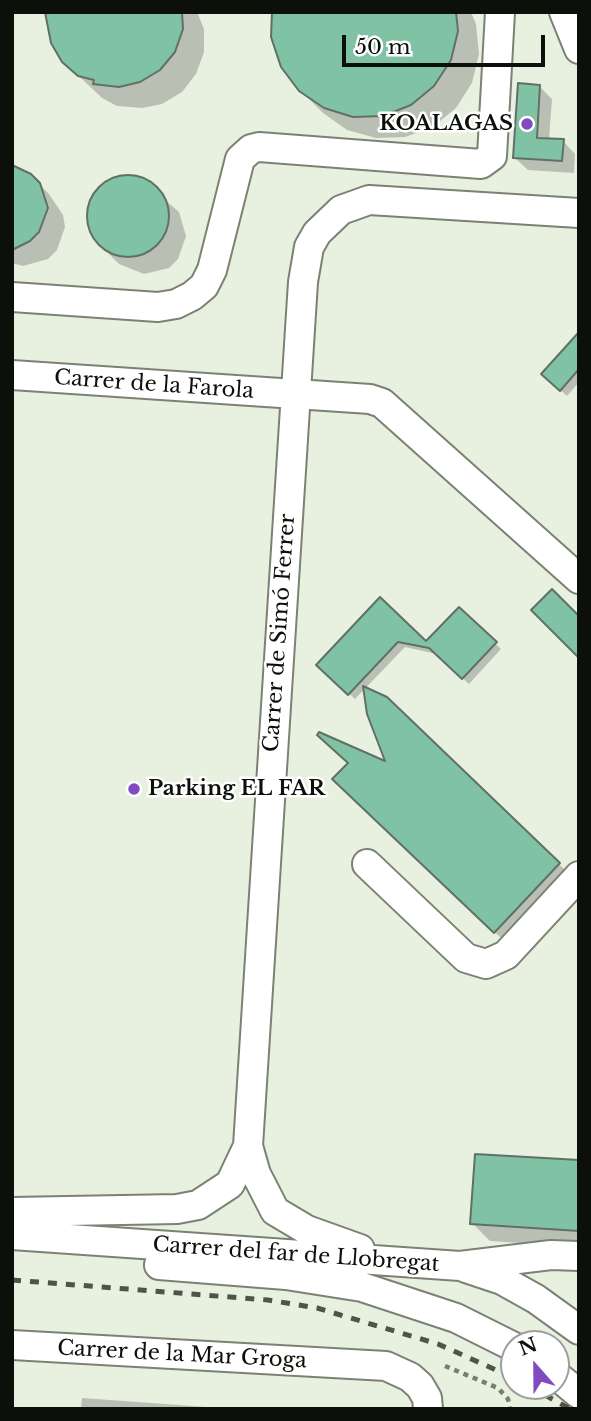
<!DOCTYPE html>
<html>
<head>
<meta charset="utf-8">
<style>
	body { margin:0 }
	#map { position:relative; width:591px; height:1421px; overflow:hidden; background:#e8f0e0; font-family:"Libre Baskerville",serif }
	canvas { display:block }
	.frame { position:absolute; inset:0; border:14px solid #0d100a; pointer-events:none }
	.north { position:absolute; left:500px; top:1330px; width:70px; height:70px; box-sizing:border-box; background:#fff; border:2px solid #9e9f9d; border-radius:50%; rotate:339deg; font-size:19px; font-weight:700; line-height:28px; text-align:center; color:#0d100a }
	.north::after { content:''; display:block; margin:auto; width:24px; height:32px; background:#824ac1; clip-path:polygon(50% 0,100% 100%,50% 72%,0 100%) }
	.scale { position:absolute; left:342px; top:35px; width:203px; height:32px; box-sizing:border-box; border:4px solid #0d100a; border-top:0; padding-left:9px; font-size:21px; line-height:24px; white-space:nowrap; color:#0d100a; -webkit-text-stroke:5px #fff; paint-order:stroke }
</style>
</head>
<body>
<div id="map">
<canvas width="591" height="1421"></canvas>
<div class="frame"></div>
<div class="north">N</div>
<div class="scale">50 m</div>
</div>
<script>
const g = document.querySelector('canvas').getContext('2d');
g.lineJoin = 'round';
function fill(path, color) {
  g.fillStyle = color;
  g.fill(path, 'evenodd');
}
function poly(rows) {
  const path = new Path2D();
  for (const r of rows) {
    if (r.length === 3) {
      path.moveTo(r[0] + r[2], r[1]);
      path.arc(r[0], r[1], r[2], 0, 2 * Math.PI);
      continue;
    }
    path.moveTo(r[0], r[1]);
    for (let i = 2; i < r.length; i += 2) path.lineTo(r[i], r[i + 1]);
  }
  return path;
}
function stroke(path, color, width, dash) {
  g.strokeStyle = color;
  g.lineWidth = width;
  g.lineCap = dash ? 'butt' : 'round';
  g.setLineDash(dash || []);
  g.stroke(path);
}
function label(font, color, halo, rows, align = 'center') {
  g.font = font + ' "Libre Baskerville",serif';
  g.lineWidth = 5;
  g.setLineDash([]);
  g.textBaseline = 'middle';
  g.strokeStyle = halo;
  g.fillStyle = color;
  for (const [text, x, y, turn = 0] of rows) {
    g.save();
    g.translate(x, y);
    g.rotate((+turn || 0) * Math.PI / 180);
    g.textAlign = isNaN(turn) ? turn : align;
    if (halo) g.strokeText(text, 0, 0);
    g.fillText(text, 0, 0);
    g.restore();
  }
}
fill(poly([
	[50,12,197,12,204,29,204,52,196,74,182,92,162,104,142,108,117,106,102,98,63,61],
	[274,12,471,12,476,24,479,54,472,83,456,108,433,127,405,137,376,138,347,130,323,113,300,90],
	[540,87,552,99,549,140,563,141,575,154,574,173,528,170,515,158],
	[12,170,30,175,49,194,63,215,65,227,57,250,48,259,23,266,12,263],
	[128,177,140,178,179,212,186,236,178,259,169,268,144,274,119,264,101,246,88,221,94,195,103,185],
	[579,335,579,382,567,396,543,374],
	[380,600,426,643,459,609,501,649,469,684,437,654,405,647,355,699,319,665],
	[386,698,565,870,501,938,335,779,388,764],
	[579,1162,579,1247,490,1241,472,1223],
	[82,1398,234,1409,81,1409]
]), '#0003');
const building = poly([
	[45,12,182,12,183,29,175,52,160,70,140,82,119,87,93,84,94,80,78,76,62,62,51,43,45,12],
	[272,12,456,12,458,31,451,60,434,86,411,105,383,116,353,117,324,108,299,91,281,67,271,37,272,12],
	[518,83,540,85,537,138,564,139,562,161,513,158,518,83],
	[12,165,31,174,40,183,48,208,39,232,30,241,12,250,12,165],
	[128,216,41],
	[579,332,579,369,560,391,541,374,579,332],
	[552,589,579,616,579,658,531,610,552,589],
	[380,597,426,641,459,607,497,642,462,679,429,648,398,642,348,695,316,665,380,597],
	[363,686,387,697,560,863,494,933,332,779,348,763,317,735,319,732,385,761,367,714,363,686],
	[475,1154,579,1160,579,1231,470,1224,475,1154]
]);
fill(building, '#80c2a4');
stroke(building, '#607068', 2);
const minor = poly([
	[564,12,579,49],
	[12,297,158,307,176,304,192,296,204,286,212,270,240,159,251,149,259,147,481,164,492,156,500,12],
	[12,375,370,399,382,403,579,579],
	[367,864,466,958,486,964,506,955,579,876],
	[248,1146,256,1174,275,1211,307,1230,360,1249],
	[12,1212,177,1209,198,1205,230,1184,248,1146,303,282,309,247,317,233,341,210,369,200,579,213],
	[12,1235,460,1266,551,1255,579,1256],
	[159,1265,286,1275,362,1287,456,1318,514,1347],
	[466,1268,502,1280,536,1299,579,1330],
	[12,1345,386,1366,410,1377,420,1386,427,1398,428,1409],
	[556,1375,579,1394]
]);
stroke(minor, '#7b8274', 32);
stroke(poly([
	[445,1366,498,1388,508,1399,510,1409]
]), '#787d72', 4.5, [5, 5]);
stroke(minor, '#fff', 28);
stroke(poly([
	[12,1280,268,1300,317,1308,438,1344,514,1378],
	[529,1386,570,1409]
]), '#4f544b', 5, [9, 9]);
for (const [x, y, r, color] of [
	[527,124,7,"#824ac1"],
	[134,789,7,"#824ac1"]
]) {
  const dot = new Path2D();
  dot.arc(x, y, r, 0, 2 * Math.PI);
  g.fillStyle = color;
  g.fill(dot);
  stroke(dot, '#fff', 2.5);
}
label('bold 21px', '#0d100a', '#fff', [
	["KOALAGAS",513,124],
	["Parking EL FAR",148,789,"left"]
], 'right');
label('21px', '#0d100a', '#fff', [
	["Carrer de la Farola",154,385,4],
	["Carrer de Simó Ferrer",280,633,-86],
	["Carrer del far de Llobregat",296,1255,4],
	["Carrer de la Mar Groga",182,1355,3]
]);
</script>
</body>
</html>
